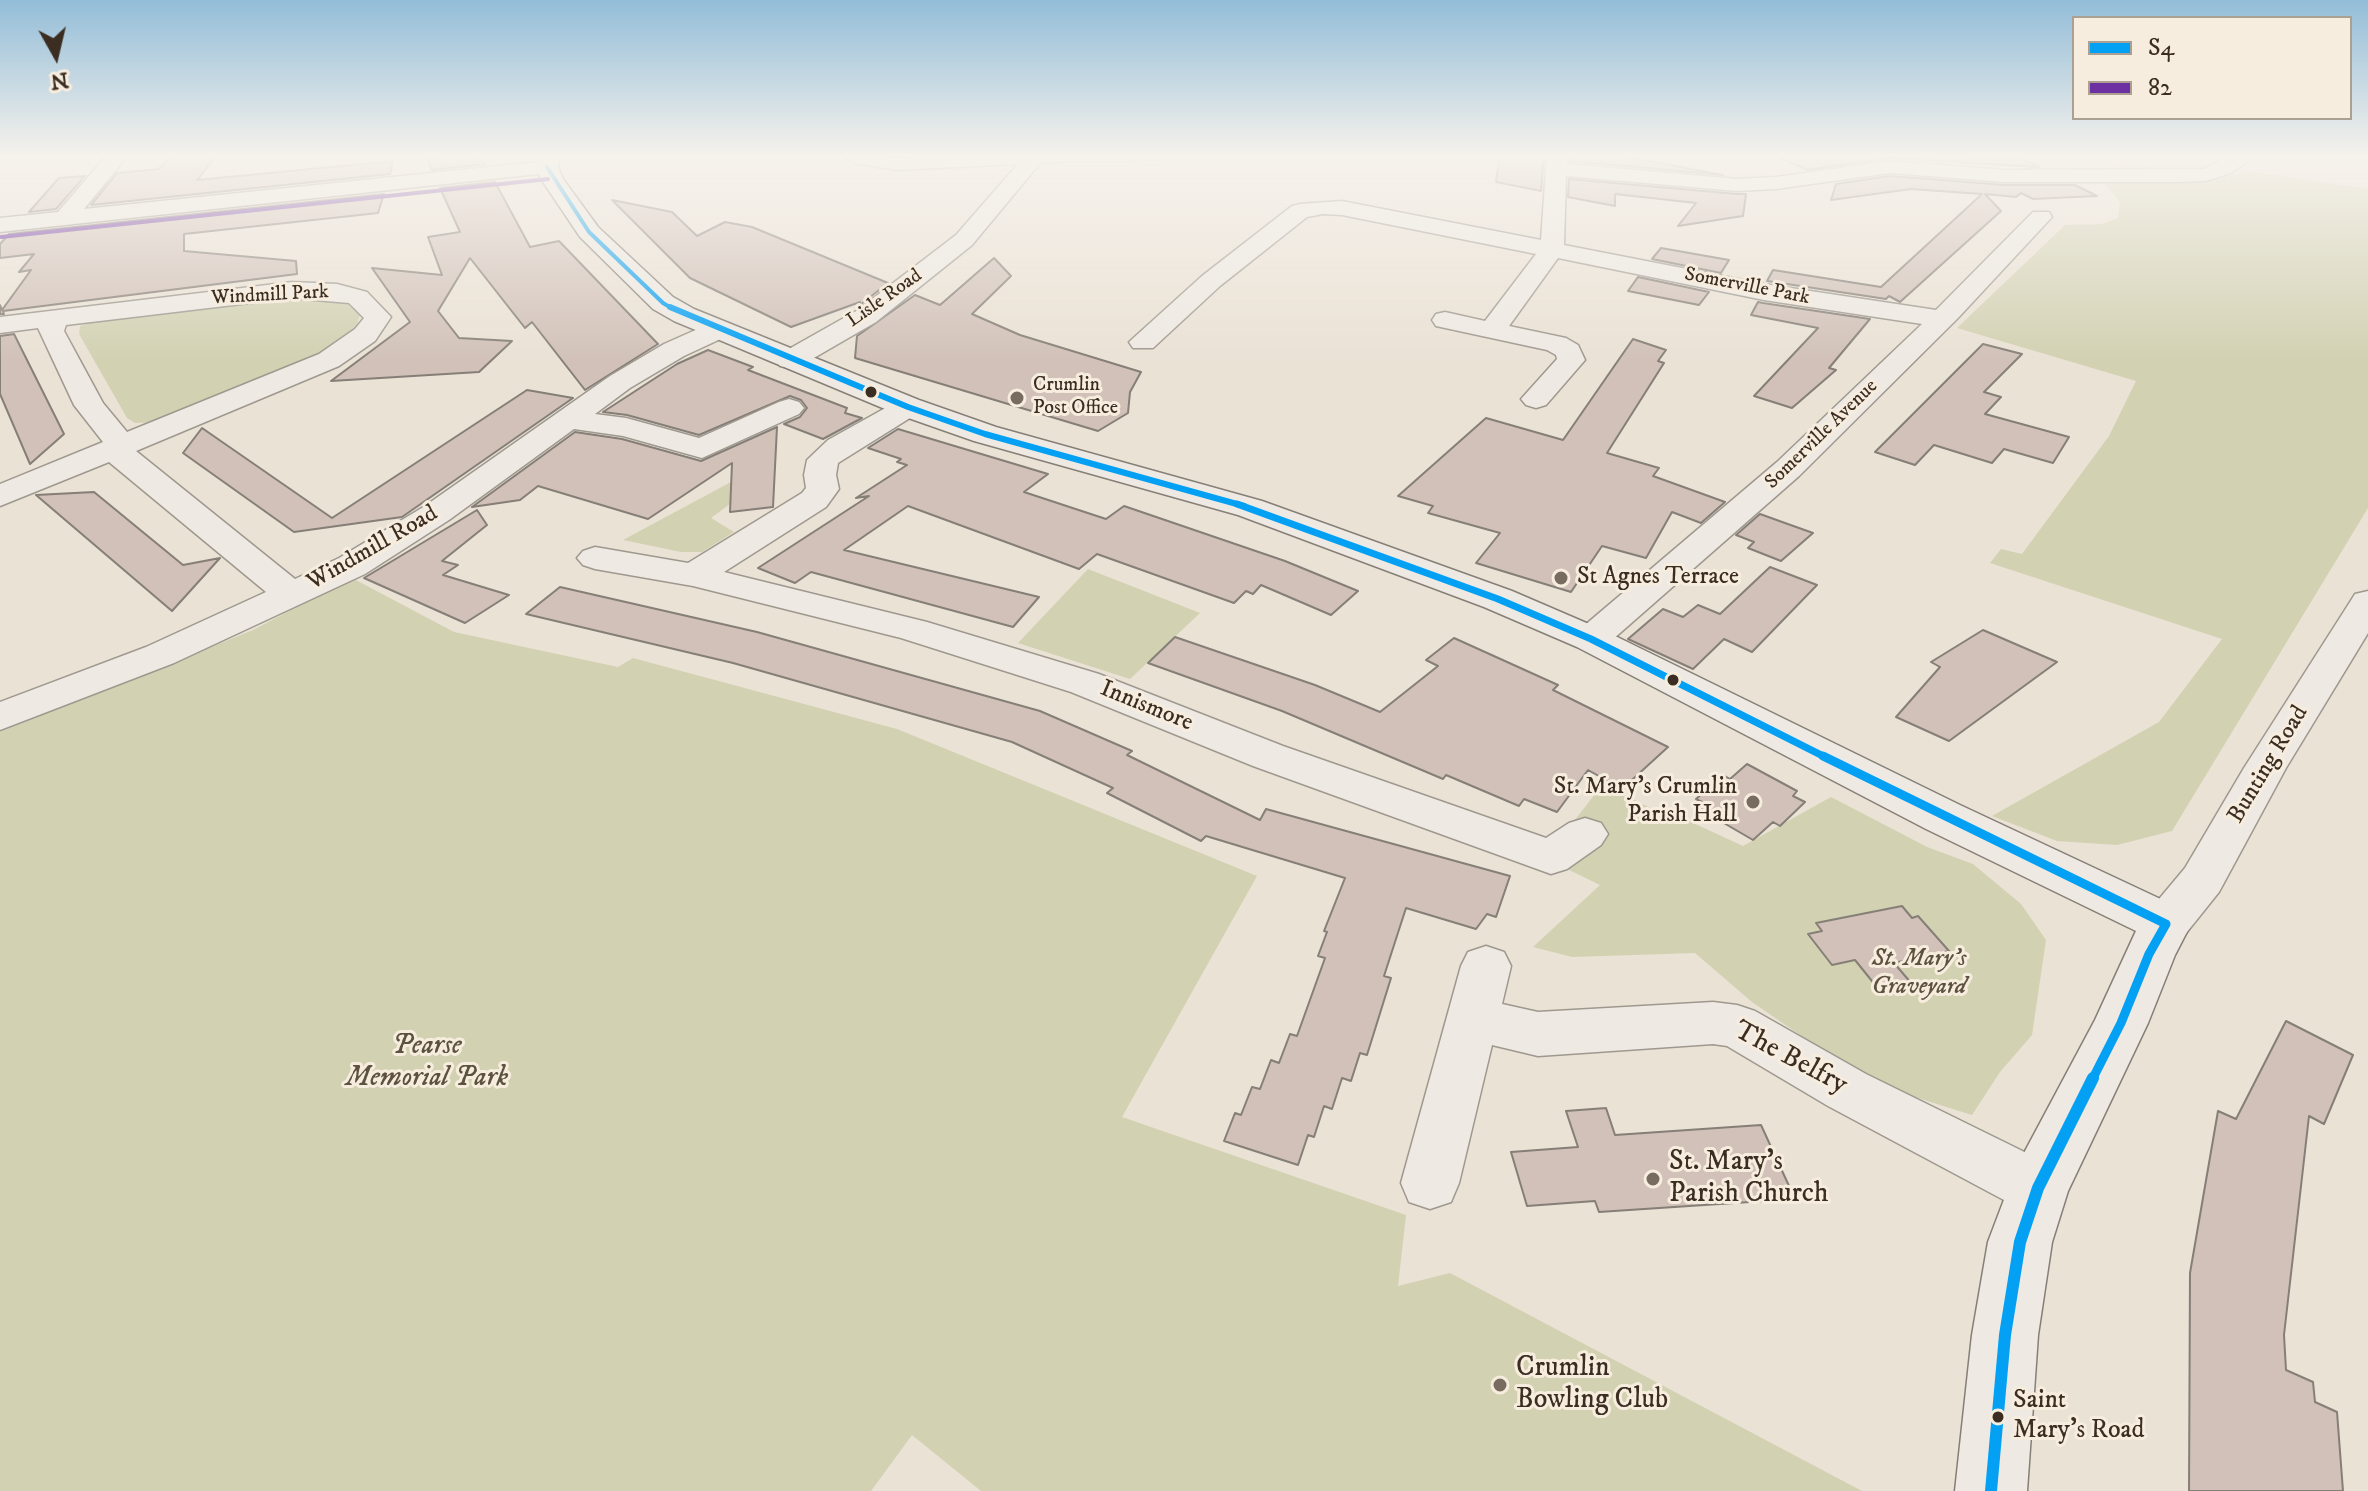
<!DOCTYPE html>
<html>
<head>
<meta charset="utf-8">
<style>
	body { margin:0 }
	#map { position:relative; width:2368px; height:1491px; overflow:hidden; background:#eae2d5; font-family:"IM FELL DW Pica",serif }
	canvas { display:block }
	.legend { position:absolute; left:2072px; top:16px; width:280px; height:104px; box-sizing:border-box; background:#f7edde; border:2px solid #aca093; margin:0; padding:10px 14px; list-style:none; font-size:24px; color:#3b2d22 }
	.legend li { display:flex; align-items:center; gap:16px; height:40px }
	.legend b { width:40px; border:2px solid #aca093 }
	.north { position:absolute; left:16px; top:16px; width:80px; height:80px; -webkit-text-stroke:6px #f7edde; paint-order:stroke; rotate:172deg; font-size:22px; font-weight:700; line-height:32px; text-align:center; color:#3b2d22 }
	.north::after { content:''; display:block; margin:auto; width:28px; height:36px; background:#3b2d22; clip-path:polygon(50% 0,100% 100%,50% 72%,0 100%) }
</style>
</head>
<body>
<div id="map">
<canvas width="2368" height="1491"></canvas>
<ul class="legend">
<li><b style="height:10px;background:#03a0f4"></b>S4</li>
<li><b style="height:10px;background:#6c30a1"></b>82</li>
</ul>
<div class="north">N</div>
</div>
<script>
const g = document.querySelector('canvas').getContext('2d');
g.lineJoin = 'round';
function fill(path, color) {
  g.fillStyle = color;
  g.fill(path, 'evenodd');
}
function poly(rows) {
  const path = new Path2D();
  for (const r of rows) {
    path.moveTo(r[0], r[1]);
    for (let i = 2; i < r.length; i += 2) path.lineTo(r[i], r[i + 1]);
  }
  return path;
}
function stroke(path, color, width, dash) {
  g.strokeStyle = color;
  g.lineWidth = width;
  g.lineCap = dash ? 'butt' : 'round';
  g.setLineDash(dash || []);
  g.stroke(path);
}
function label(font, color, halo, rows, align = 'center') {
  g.font = font + ' "IM FELL DW Pica",serif';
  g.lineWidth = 6;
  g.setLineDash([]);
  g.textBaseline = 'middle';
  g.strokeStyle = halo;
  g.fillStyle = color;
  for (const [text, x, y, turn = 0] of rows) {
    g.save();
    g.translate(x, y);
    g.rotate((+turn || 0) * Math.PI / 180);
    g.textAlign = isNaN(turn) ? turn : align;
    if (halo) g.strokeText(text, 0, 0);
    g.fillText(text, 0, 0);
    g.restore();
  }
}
fill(poly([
	[2249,171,2368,189,2368,508,2172,831,2117,845,2057,841,1992,816,2159,722,2222,639,1990,563,2001,549,2022,554,2109,436,2136,381,1957,328,2065,225,2102,224,2118,218,2120,202,2103,181,2205,183],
	[302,294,345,302,360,315,354,333,335,347,158,422,135,423,127,418,79,334,80,326,101,319],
	[731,482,730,504,711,518,734,532,702,552,681,552,623,540],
	[1088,569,1200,613,1130,679,1018,643],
	[352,578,454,632,618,667,633,658,897,729,1257,876,1122,1117,1406,1215,1398,1286,1450,1273,1862,1491,981,1491,912,1435,871,1491,0,1491,0,732,253,630],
	[1603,784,1672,819,1676,815,1743,846,1831,797,1927,847,1973,864,2021,904,2046,940,2032,1035,2000,1072,1972,1115,1870,1083,1752,1002,1695,953,1572,957,1533,947,1600,885,1563,867,1570,826]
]), '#d2d1b2');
const building = poly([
	[173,154,218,154,197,180,393,161,390,174,91,205,117,173,159,169,173,154],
	[1500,154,1544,154,1541,191,1496,182,1500,154],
	[1570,154,1612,154,1723,175,1570,161,1570,154],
	[1771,154,1961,154,1980,160,2023,159,2039,167,1890,158,1808,170,1771,154],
	[476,155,485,164,432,170,426,157,476,155],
	[85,176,56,209,29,212,59,178,85,176],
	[1890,176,2005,185,2075,185,2097,196,2033,199,2021,193,2016,197,1985,194,2001,211,1900,302,1889,296,1886,299,1767,281,1773,270,1881,287,1982,194,1911,189,1831,200,1836,184,1890,176],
	[1569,179,1737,194,1746,194,1743,216,1678,226,1696,203,1615,194,1615,206,1568,197,1569,179],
	[495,182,530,247,559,241,658,344,585,390,532,322,525,328,470,258,438,311,459,338,512,341,479,372,331,381,410,322,372,268,442,275,428,237,460,232,440,188,495,182],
	[384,194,378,213,184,234,184,251,296,261,297,274,3,311,4,314,0,314,0,305,2,310,31,270,19,272,34,254,0,258,0,244,9,234,384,194],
	[612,200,672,212,697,236,725,222,752,227,888,283,860,305,860,302,791,327,690,278,612,200],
	[1661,248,1729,260,1721,273,1652,259,1661,248],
	[994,258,1011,276,972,314,1020,335,1141,372,1130,392,1128,413,1098,431,855,358,857,336,915,295,940,305,994,258],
	[1638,277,1709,292,1699,305,1628,291,1638,277],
	[1758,302,1763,303,1870,319,1829,368,1836,370,1792,408,1754,396,1818,328,1751,315,1758,302],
	[14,334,64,434,30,464,0,394,0,336,14,334],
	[1633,339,1666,350,1658,361,1664,363,1607,453,1659,468,1653,476,1725,502,1701,523,1672,512,1646,558,1602,546,1571,592,1476,563,1500,533,1428,513,1433,506,1398,496,1486,418,1563,440,1633,339],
	[1983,344,2022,354,1984,392,2001,397,1985,414,2069,437,2053,463,2004,449,1992,463,1934,445,1915,465,1875,452,1983,344],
	[708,350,753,367,748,370,847,408,845,413,862,418,823,439,784,424,800,417,807,408,801,400,790,396,699,435,627,415,603,412,677,364,708,350],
	[527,390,573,398,402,517,294,532,183,453,202,428,332,518,527,390],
	[777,427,773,507,730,512,732,463,648,519,538,486,520,500,472,507,575,432,622,439,701,461,777,427],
	[898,429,1048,474,1024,492,1106,519,1124,506,1285,561,1358,591,1331,615,1261,585,1253,594,1246,591,1234,603,1097,554,1079,569,908,506,844,550,1039,597,1013,627,811,572,795,583,758,568,869,496,856,498,907,465,897,462,901,459,868,448,898,429],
	[94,492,183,565,220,558,172,611,36,495,94,492],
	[477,510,487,525,442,561,458,565,443,575,509,595,465,623,364,578,477,510],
	[1760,514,1785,523,1813,533,1781,561,1748,548,1754,542,1736,535,1760,514],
	[1770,567,1817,585,1752,652,1724,639,1693,669,1628,639,1663,609,1683,617,1698,605,1720,614,1770,567],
	[560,587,757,632,1040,711,1132,751,1127,755,1260,820,1266,809,1510,876,1496,917,1487,914,1476,929,1406,908,1384,976,1391,978,1367,1055,1360,1053,1351,1081,1342,1078,1332,1109,1324,1106,1314,1137,1308,1135,1298,1165,1224,1141,1235,1113,1241,1115,1252,1087,1260,1089,1271,1060,1279,1063,1290,1034,1297,1036,1325,958,1318,956,1327,932,1324,931,1345,878,1206,836,1201,841,1107,793,1113,788,1012,742,733,663,526,614,560,587],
	[1983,630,2057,662,1949,741,1896,717,1940,667,1931,662,1983,630],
	[1175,637,1315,685,1380,712,1438,666,1426,660,1454,638,1558,685,1553,690,1668,747,1622,789,1588,770,1557,812,1524,799,1519,806,1446,775,1443,779,1282,711,1148,663,1175,637],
	[1747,764,1797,791,1793,796,1805,802,1780,826,1773,822,1753,840,1698,808,1704,803,1696,799,1723,775,1730,779,1747,764],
	[1902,906,1912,918,1918,916,1949,951,1894,963,1912,984,1880,991,1855,960,1832,965,1808,934,1822,931,1816,923,1902,906],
	[2286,1021,2353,1055,2324,1124,2309,1116,2284,1335,2286,1370,2313,1382,2315,1402,2337,1412,2343,1491,2189,1491,2190,1273,2218,1111,2236,1119,2286,1021],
	[1606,1108,1615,1135,1761,1125,1795,1199,1599,1212,1595,1201,1527,1206,1511,1152,1578,1147,1566,1111,1606,1108]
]);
fill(building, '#d1c1b8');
stroke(building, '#857f77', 2);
const street = poly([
	[108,154,129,154,84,209,547,161,557,167,547,173,0,232,0,218,58,212,108,154],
	[841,154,897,158,976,154,1167,154,1157,160,1041,162,972,245,876,322,800,366,790,368,780,366,776,360,780,354,858,310,956,235,1018,164,897,170,855,163,841,154],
	[1547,154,1567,154,1567,164,1737,179,1776,177,1890,161,2005,170,2204,169,2234,154,2258,154,2231,173,2206,181,2179,182,2005,182,1890,173,1776,189,1737,191,1566,176,1564,245,1764,284,1936,310,2033,212,2049,212,2052,217,1958,318,1799,476,1604,647,1591,650,1578,647,1572,639,1578,631,1777,462,1922,324,1764,300,1558,258,1509,326,1566,338,1578,345,1585,360,1546,405,1536,408,1526,405,1521,399,1557,359,1556,355,1547,350,1436,326,1432,320,1436,314,1445,312,1485,321,1536,254,1342,215,1323,214,1307,217,1220,286,1153,348,1133,348,1129,342,1202,276,1292,206,1300,204,1342,201,1541,240,1547,154],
	[292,282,337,284,367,292,391,317,375,341,339,366,136,451,295,579,339,558,425,506,610,376,664,344,709,324,727,324,731,330,727,336,684,356,630,388,595,414,626,418,699,438,779,402,789,399,799,402,804,408,799,414,702,458,623,436,574,429,449,520,365,574,174,663,0,730,0,702,146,647,266,592,109,462,0,506,0,484,103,442,74,405,38,328,0,333,0,317,292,282],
	[292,298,349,303,364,318,355,329,319,354,127,432,103,403,64,331,66,325,292,298],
	[908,398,918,401,923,407,918,413,838,463,836,475,839,489,826,507,724,572,927,622,1099,674,1283,746,1546,838,1569,823,1585,818,1601,823,1608,834,1601,845,1567,869,1551,874,1253,766,1071,692,901,638,693,586,595,569,583,565,577,558,583,551,595,547,688,563,802,493,806,488,804,475,807,460,828,440,898,401,908,398],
	[2368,591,2368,633,2286,768,2219,892,2183,937,2166,942,2149,937,2142,924,2149,911,2185,868,2244,768,2350,602,2355,594,2368,591],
	[1486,946,1504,952,1511,966,1502,1004,1538,1012,1713,1002,1737,1005,1755,1011,1866,1074,2059,1169,2067,1188,2059,1207,2038,1214,2017,1207,1828,1106,1727,1046,1713,1044,1538,1056,1492,1045,1459,1183,1451,1202,1430,1209,1409,1202,1401,1183,1461,966,1468,952,1486,946]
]);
const secondary = poly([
	[539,154,559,154,558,167,563,179,598,227,673,297,694,309,919,400,996,427,1262,501,1512,591,1605,631,1960,805,2184,910,2191,924,2175,955,2148,1023,2068,1191,2052,1242,2038,1335,2027,1491,1955,1491,1972,1335,1988,1242,2016,1168,2095,1020,2136,931,1926,829,1577,647,1484,607,1238,515,974,441,897,414,674,321,653,309,580,237,541,179,536,167,539,154]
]);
stroke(street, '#9e988f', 3);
stroke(secondary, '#857f77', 3);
fill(street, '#eeeae3');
fill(secondary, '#eeeae3');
stroke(poly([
	[547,167,589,232,663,303,673,309]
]), '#03a0f4', 4);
stroke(poly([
	[670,307,908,407,985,434,1244,506]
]), '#03a0f4', 6);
stroke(poly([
	[1237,504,1498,599,1591,639,1827,758]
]), '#03a0f4', 7);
stroke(poly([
	[1823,756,2166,924],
	[2092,1080,2121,1023,2149,954,2166,924]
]), '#03a0f4', 9);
stroke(poly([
	[1991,1491,2005,1335,2020,1242,2038,1188,2093,1078]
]), '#03a0f4', 12);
stroke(poly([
	[1,237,548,179]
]), '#6c30a1', 4);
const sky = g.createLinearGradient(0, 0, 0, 362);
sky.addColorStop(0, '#93bdd8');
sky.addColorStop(0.43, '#f6f2ec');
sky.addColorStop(1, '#f6f2ec00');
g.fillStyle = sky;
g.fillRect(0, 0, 2368, 362);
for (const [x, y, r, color] of [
	[871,392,7,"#3b2d22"],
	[1017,398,8,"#786c61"],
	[1561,578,8,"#786c61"],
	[1673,680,7,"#3b2d22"],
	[1753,802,8,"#786c61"],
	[1653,1179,8,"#786c61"],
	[1500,1385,8,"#786c61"],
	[1998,1417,7,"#3b2d22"]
]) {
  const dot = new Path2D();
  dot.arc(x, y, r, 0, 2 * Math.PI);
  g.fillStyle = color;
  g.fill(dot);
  stroke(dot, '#f7edde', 3);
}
label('20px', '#3b2d22', '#f7edde', [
	["Somerville Park",1747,287,11],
	["Windmill Park",270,296,-3],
	["Lisle Road",885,299,-35],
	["Somerville Avenue",1822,435,-44]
]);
label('20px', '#3b2d22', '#f7edde', [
	["Crumlin",1033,386],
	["Post Office",1033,409]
], 'left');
label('24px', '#3b2d22', '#f7edde', [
	["Windmill Road",373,549,-30],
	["Innismore",1146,707,22],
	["Bunting Road",2269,765,-59]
]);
label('24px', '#3b2d22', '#f7edde', [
	["St Agnes Terrace",1577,578],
	["St. Mary's Crumlin",1737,788,"right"],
	["Parish Hall",1737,816,"right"]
], 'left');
label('italic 24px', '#5c523f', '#f7edde', [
	["St. Mary's",1919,960],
	["Graveyard",1919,988]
]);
label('26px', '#3b2d22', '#f7edde', [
	["Saint",2013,1402],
	["Mary's Road",2013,1432]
], 'left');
label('italic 28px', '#5c523f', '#f7edde', [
	["Pearse",427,1047],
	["Memorial Park",427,1079]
]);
label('28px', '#3b2d22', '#f7edde', [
	["The Belfry",1790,1059,28]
]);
label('28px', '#3b2d22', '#f7edde', [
	["St. Mary's",1669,1163],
	["Parish Church",1669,1195],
	["Crumlin",1516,1369],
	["Bowling Club",1516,1401]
], 'left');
</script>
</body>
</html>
